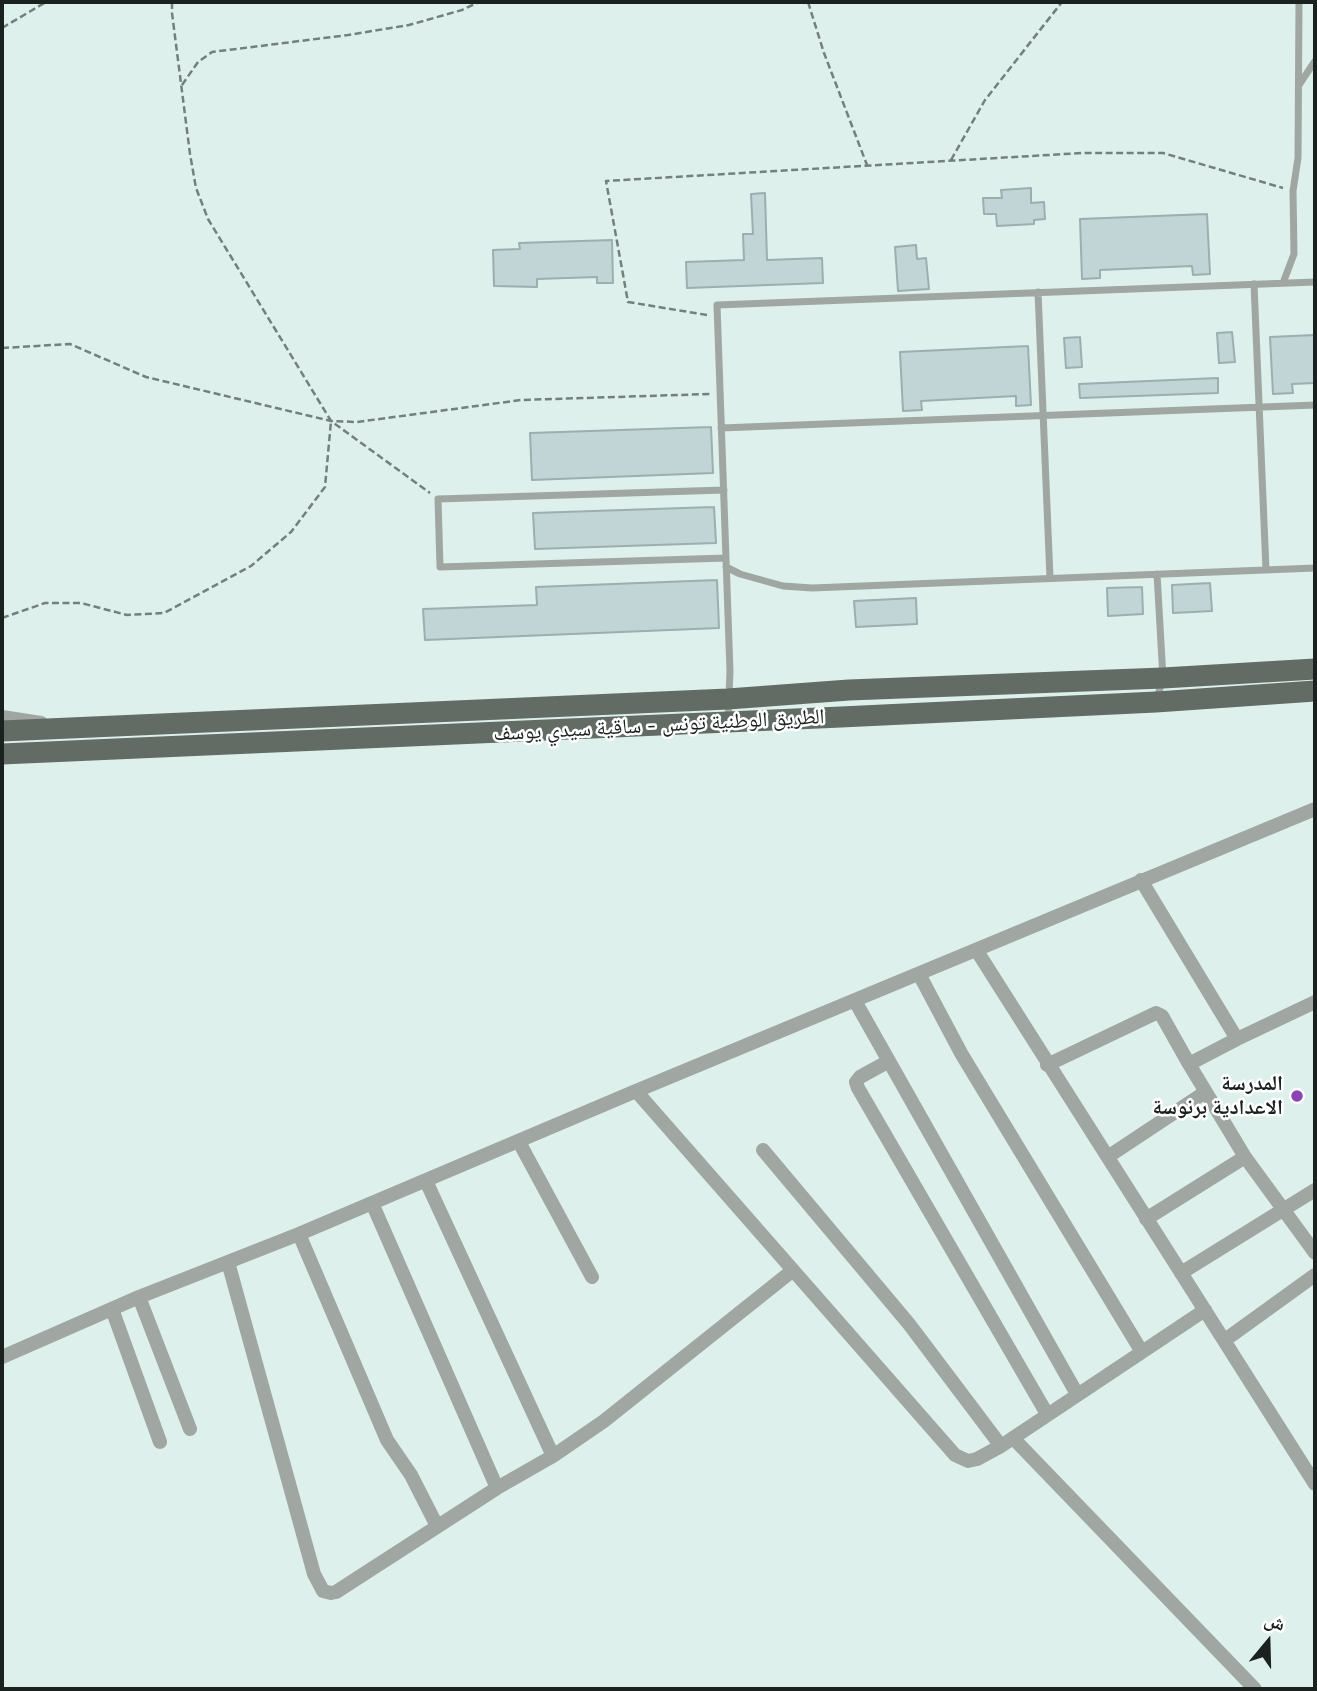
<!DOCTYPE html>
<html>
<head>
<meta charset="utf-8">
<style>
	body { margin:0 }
	#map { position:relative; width:1317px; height:1691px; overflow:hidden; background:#ddf0eb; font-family:"Space Grotesk","Noto Naskh Arabic",sans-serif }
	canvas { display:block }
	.frame { position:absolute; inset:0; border:4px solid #1a211f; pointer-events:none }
	.north { position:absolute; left:1233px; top:1607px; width:70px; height:70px; -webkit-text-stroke:5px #fff; paint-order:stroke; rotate:19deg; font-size:19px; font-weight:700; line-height:28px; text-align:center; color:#1a211f }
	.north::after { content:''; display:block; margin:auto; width:24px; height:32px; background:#1a211f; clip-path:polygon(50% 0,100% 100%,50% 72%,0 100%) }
</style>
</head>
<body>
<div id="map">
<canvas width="1317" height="1691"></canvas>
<div class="frame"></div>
<div class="north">ش</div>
</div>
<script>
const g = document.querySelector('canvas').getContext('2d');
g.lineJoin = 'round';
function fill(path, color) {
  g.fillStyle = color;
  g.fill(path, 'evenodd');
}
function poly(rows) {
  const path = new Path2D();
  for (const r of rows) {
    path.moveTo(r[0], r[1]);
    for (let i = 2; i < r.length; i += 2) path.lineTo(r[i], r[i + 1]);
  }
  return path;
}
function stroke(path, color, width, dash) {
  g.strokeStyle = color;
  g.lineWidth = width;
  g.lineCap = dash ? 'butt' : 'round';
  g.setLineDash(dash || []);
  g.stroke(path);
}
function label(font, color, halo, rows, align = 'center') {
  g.font = font + ' "Space Grotesk","Noto Naskh Arabic",sans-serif';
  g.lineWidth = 5;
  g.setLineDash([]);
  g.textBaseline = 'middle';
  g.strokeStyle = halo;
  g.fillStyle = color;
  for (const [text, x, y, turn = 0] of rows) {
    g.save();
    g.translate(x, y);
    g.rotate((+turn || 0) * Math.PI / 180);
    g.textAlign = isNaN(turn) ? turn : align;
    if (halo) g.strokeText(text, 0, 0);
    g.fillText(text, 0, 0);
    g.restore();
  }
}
const building = poly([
	[1031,188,1031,203,1044,202,1045,219,1034,220,1034,224,997,226,996,214,984,214,983,198,1002,198,1001,190,1031,188],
	[765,193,767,260,822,258,823,283,687,288,686,262,744,260,743,234,753,234,751,194,765,193],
	[1207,214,1210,274,1193,275,1192,266,1100,270,1100,278,1082,279,1080,219,1207,214],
	[612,240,613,283,597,283,597,277,537,279,537,287,494,286,493,250,520,249,519,243,612,240],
	[916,245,917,259,926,258,929,289,898,291,895,247,916,245],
	[1232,332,1235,362,1219,363,1217,333,1232,332],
	[1315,335,1315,383,1292,384,1293,393,1273,394,1270,337,1315,335],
	[1080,337,1082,367,1066,368,1064,338,1080,337],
	[1028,346,1031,405,1016,406,1016,396,921,401,922,410,903,411,900,352,1028,346],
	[1218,378,1218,393,1080,398,1079,384,1218,378],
	[711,427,713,473,532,480,530,433,711,427],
	[714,507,716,543,535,549,533,513,714,507],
	[717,580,719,628,425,640,423,609,537,605,536,587,717,580],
	[1210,583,1212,611,1173,613,1172,585,1210,583],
	[1142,587,1143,614,1108,616,1107,588,1142,587],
	[916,598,917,624,856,627,854,601,916,598]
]);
fill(building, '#c1d5d7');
stroke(building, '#9baeb0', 2);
stroke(poly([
	[172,2,172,13,190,154,196,188,208,219,331,421,430,493],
	[808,2,824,53,867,165],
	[2,28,46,2],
	[182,85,198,62,212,52,348,35,409,25,462,10,479,2],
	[951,160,985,100,1062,2],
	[707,315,628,302,606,181,1082,153,1163,153,1283,188],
	[2,348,70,344,146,377,331,421,357,422,521,400,710,394],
	[2,618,45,603,81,603,127,615,164,613,251,566,291,532,325,487,331,421]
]), '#73807c', 2.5, [7, 3.5]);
stroke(poly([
	[1299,85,1315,61],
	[1283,283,1294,254,1293,191,1298,158,1299,2],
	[1254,284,1266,570],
	[1038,292,1050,578],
	[721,428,1315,405],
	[724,490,438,499,440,567,726,558],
	[726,567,740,574,783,586,812,588,1315,568],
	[1157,698,1163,678,1157,574],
	[728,720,730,671,717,305,1315,282]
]), '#a0a6a1', 7);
stroke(poly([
	[2,717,41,723],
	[1141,880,1237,1039],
	[977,951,1315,1484],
	[919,974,961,1053,1142,1352],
	[855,1001,1077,1394],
	[1315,1002,1237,1039,1189,1064,1245,1157,1315,1253],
	[889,1061,860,1077,856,1082,858,1088,1047,1414],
	[1047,1065,1156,1013,1162,1016,1189,1064],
	[636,1091,955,1455,968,1461,977,1459,1001,1446],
	[519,1142,592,1277],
	[763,1150,909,1324,1001,1446,1205,1310],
	[1109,1156,1204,1093],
	[426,1181,553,1456],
	[372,1203,497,1488],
	[1146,1219,1245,1157],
	[299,1234,387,1440,411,1475,437,1526],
	[228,1262,314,1574,323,1591,331,1593,336,1592,497,1488,553,1456,604,1421,792,1271],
	[1181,1273,1315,1190],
	[139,1297,190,1429],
	[112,1309,160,1442],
	[1225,1340,1315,1275],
	[2,1357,139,1297,299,1234,636,1091,1315,809],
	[1013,1438,1255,1689]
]), '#a0a6a1', 14);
stroke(poly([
	[2,731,728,699,849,690,1163,678,1315,669],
	[2,754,841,717,1156,702,1315,691]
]), '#626c64', 21);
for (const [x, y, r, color] of [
	[1297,1096,7,"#8b42b4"]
]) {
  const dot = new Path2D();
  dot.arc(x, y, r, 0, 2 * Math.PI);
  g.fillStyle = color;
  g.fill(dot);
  stroke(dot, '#fff', 2.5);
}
label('21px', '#1a211f', '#fff', [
	["الطريق الوطنية تونس - ساقية سيدي يوسف",659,726,-3]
]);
label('bold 21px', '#1a211f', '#fff', [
	["المدرسة",1283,1084],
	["الاعدادية برنوسة",1283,1108]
], 'right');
</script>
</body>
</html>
